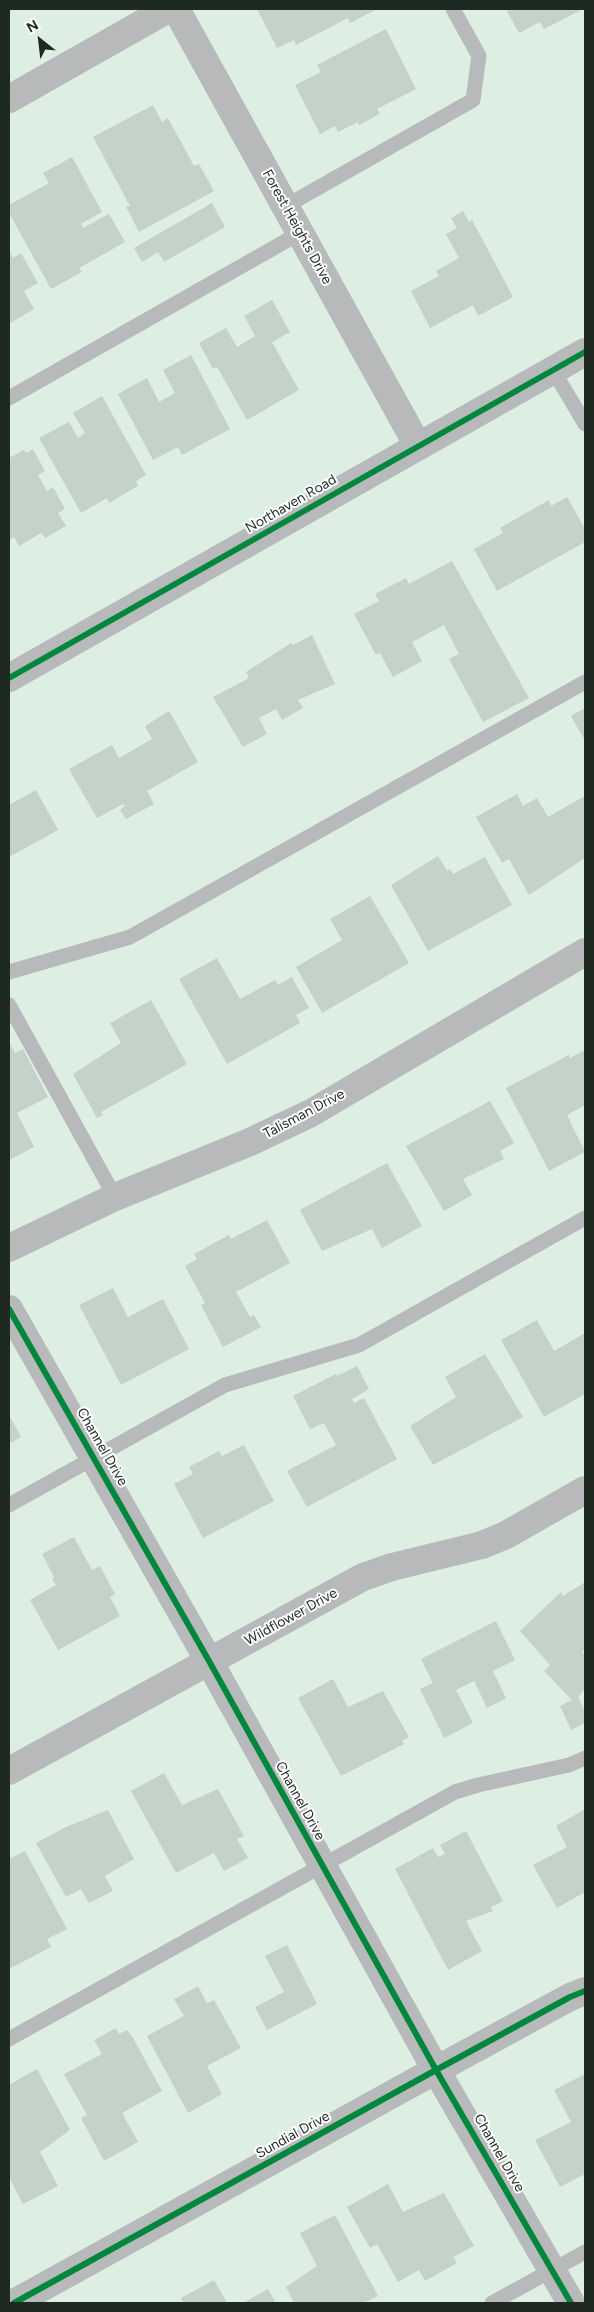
<!DOCTYPE html>
<html>
<head>
<meta charset="utf-8">
<style>
	body { margin:0 }
	#map { position:relative; width:594px; height:2312px; overflow:hidden; background:#ddeee3; font-family:Figtree,sans-serif }
	canvas { display:block }
	.frame { position:absolute; inset:0; border:10px solid #1e2922; pointer-events:none }
	.north { position:absolute; left:15px; top:15px; width:50px; height:50px; -webkit-text-stroke:4px #fff; paint-order:stroke; rotate:331deg; font-size:14px; font-weight:700; line-height:20px; text-align:center; color:#1e2922 }
	.north::after { content:''; display:block; margin:auto; width:18px; height:22px; background:#1e2922; clip-path:polygon(50% 0,100% 100%,50% 72%,0 100%) }
</style>
</head>
<body>
<div id="map">
<canvas width="594" height="2312"></canvas>
<div class="frame"></div>
<div class="north">N</div>
</div>
<script>
const g = document.querySelector('canvas').getContext('2d');
g.lineJoin = 'round';
function fill(path, color) {
  g.fillStyle = color;
  g.fill(path, 'evenodd');
}
function poly(rows) {
  const path = new Path2D();
  for (const r of rows) {
    path.moveTo(r[0], r[1]);
    for (let i = 2; i < r.length; i += 2) path.lineTo(r[i], r[i + 1]);
  }
  return path;
}
function stroke(path, color, width, dash) {
  g.strokeStyle = color;
  g.lineWidth = width;
  g.lineCap = dash ? 'butt' : 'round';
  g.setLineDash(dash || []);
  g.stroke(path);
}
function label(font, color, halo, rows, align = 'center') {
  g.font = font + ' Figtree,sans-serif';
  g.lineWidth = 4;
  g.setLineDash([]);
  g.textBaseline = 'middle';
  g.strokeStyle = halo;
  g.fillStyle = color;
  for (const [text, x, y, turn = 0] of rows) {
    g.save();
    g.translate(x, y);
    g.rotate((+turn || 0) * Math.PI / 180);
    g.textAlign = isNaN(turn) ? turn : align;
    if (halo) g.strokeText(text, 0, 0);
    g.fillText(text, 0, 0);
    g.restore();
  }
}
fill(poly([
	[257,9,377,9,350,23,348,18,296,45,294,40,277,48],
	[506,9,583,9,544,29,540,22,519,33],
	[386,29,416,89,377,109,380,114,359,125,358,122,338,132,335,126,320,134,295,85,321,72,317,65],
	[153,105,162,122,168,118,194,166,199,164,214,191,139,232,126,207,130,206,93,137],
	[72,157,102,212,81,224,83,228,109,214,125,242,79,268,82,272,51,289,9,213,9,205,49,183,43,173],
	[212,203,225,227,164,262,158,252,142,262,134,248],
	[463,211,469,222,472,220,513,297,478,316,473,305,430,328,411,291,439,276,436,271,459,258,446,234,457,228,451,218],
	[9,251,13,258,21,253,38,283,24,291,34,309,9,324],
	[272,300,290,332,272,342,299,390,247,420,217,367,213,369,199,343,226,328,237,347,255,336,244,316],
	[191,355,230,429,182,455,178,447,153,460,118,394,147,378,159,402,175,393,163,370],
	[102,396,146,475,136,481,138,486,109,503,107,498,81,513,39,438,69,422,78,438,85,433,73,413],
	[33,449,45,471,38,475,47,491,53,487,65,509,58,513,66,526,45,538,41,533,19,546,14,537,9,540,9,458,24,450,26,453],
	[567,497,585,529,585,542,497,591,474,549,503,533,500,528,549,500,551,506],
	[452,561,529,698,483,722,449,659,459,654,444,625,412,642,422,661,393,677,380,653,376,655,354,614,379,601,375,594,406,578,409,584],
	[312,635,335,684,298,700,303,708,282,720,276,709,259,718,267,734,243,747,213,697,249,678,246,672,291,643,293,645],
	[585,708,585,741,571,716],
	[169,711,198,762,147,791,154,804,126,819,120,810,125,806,123,804,97,818,69,769,112,745,119,758,152,739,145,726],
	[36,790,58,830,9,857,9,805],
	[517,794,523,806,537,798,548,817,585,796,585,858,529,895,509,859,502,863,476,817],
	[438,856,447,871,450,869,453,874,485,857,512,905,428,951,391,885],
	[370,896,409,963,322,1013,296,967,342,940,330,919],
	[217,958,240,999,275,980,278,985,292,977,309,1008,296,1015,300,1023,227,1064,179,979],
	[151,1000,187,1064,101,1112,103,1115,97,1118,73,1074,121,1043,110,1023],
	[9,1042,15,1053,23,1049,48,1097,17,1113,34,1147,9,1160],
	[585,1050,585,1105,567,1115,585,1152,549,1171,506,1088,569,1055,570,1058],
	[490,1101,514,1143,500,1151,504,1159,463,1179,472,1195,444,1211,406,1146],
	[387,1163,422,1226,382,1248,372,1229,322,1251,300,1210],
	[267,1220,290,1263,236,1292,250,1317,254,1315,261,1327,223,1347,201,1305,205,1303,185,1266,197,1259,194,1254,229,1235,231,1239],
	[113,1288,128,1317,163,1299,189,1349,121,1385,79,1305],
	[537,1320,554,1351,585,1333,585,1394,544,1417,501,1340],
	[485,1354,523,1417,433,1465,410,1426,456,1397,445,1377],
	[357,1366,369,1389,352,1399,354,1403,364,1398,397,1459,307,1507,287,1471,336,1445,324,1423,310,1429,293,1396,336,1374,337,1376],
	[9,1415,21,1437,9,1444],
	[244,1445,274,1501,203,1538,174,1484,193,1474,189,1467,219,1451,222,1456],
	[74,1537,92,1570,100,1566,115,1594,110,1597,120,1616,58,1650,30,1600,56,1585,52,1579,54,1577,42,1554],
	[585,1582,585,1649,582,1651,585,1655,585,1689,578,1697,585,1711,585,1723,571,1730,560,1706,572,1700,544,1671,550,1665,520,1631,561,1592,563,1596],
	[496,1621,515,1660,493,1671,506,1698,487,1708,474,1681,456,1690,473,1723,444,1738,420,1689,433,1683,421,1659],
	[333,1679,348,1707,383,1691,409,1737,402,1741,404,1744,341,1776,298,1698],
	[164,1773,182,1805,218,1789,244,1836,237,1839,248,1858,224,1871,214,1853,176,1873,131,1791],
	[585,1809,585,1892,557,1908,533,1865,567,1847,556,1826],
	[108,1810,134,1859,105,1876,113,1891,89,1903,81,1889,66,1897,36,1843,66,1827],
	[466,1831,503,1901,491,1907,493,1911,466,1921,482,1951,448,1970,395,1869,433,1848,438,1857,445,1854,440,1845],
	[25,1851,67,1929,47,1939,51,1947,9,1969,9,1859],
	[287,1945,317,2004,267,2030,255,2007,284,1992,265,1956],
	[198,1986,207,2003,214,2000,241,2048,207,2066,222,2094,188,2113,147,2036,184,2016,174,1999],
	[116,2028,119,2034,127,2030,133,2038,162,2091,122,2113,138,2142,104,2161,81,2118,87,2115,64,2074,102,2054,94,2040],
	[37,2069,70,2130,40,2152,58,2186,23,2204,9,2177,9,2085],
	[585,2074,585,2174,560,2187,535,2140,571,2122,554,2090],
	[388,2184,403,2212,444,2193,474,2246,453,2257,457,2263,425,2281,419,2270,398,2282,377,2244,370,2248,347,2207],
	[335,2215,378,2296,363,2303,294,2303,286,2287,317,2266,300,2233],
	[214,2280,227,2303,184,2303,181,2298],
	[268,2289,276,2303,243,2303]
]), '#c4d2c9');
stroke(poly([
	[286,206,473,100,479,56,453,9],
	[553,370,585,424],
	[9,398,300,233],
	[9,972,130,937,585,682],
	[9,1005,115,1197],
	[9,1505,225,1385,359,1345,585,1218],
	[9,2039,455,1792,478,1785,569,1765,585,1758],
	[492,2303,585,2252]
]), '#b8b9bb', 15);
stroke(poly([
	[176,9,418,446],
	[9,99,168,9],
	[9,1248,115,1197,250,1142,311,1113,585,952],
	[9,1309,209,1661,436,2070,571,2303],
	[9,1771,363,1577,392,1567,482,1545,506,1535,585,1490],
	[14,2303,436,2070,570,1997,585,1991]
]), '#b8b9bb', 28);
stroke(poly([
	[9,678,585,352]
]), '#b8b9bb', 28);
stroke(poly([
	[9,678,585,352],
	[9,1309,209,1661,436,2070,571,2303],
	[14,2303,436,2070,570,1997,585,1991]
]), '#00873e', 6);
label('14px', '#1e2922', '#fff', [
	["Forest Heights Drive",297,227,61],
	["Northaven Road",291,504,-30],
	["Talisman Drive",304,1114,-28],
	["Channel Drive",102,1447,60],
	["Wildflower Drive",291,1617,-29],
	["Channel Drive",300,1801,61],
	["Sundial Drive",293,2135,-29],
	["Channel Drive",499,2153,60]
]);
</script>
</body>
</html>
